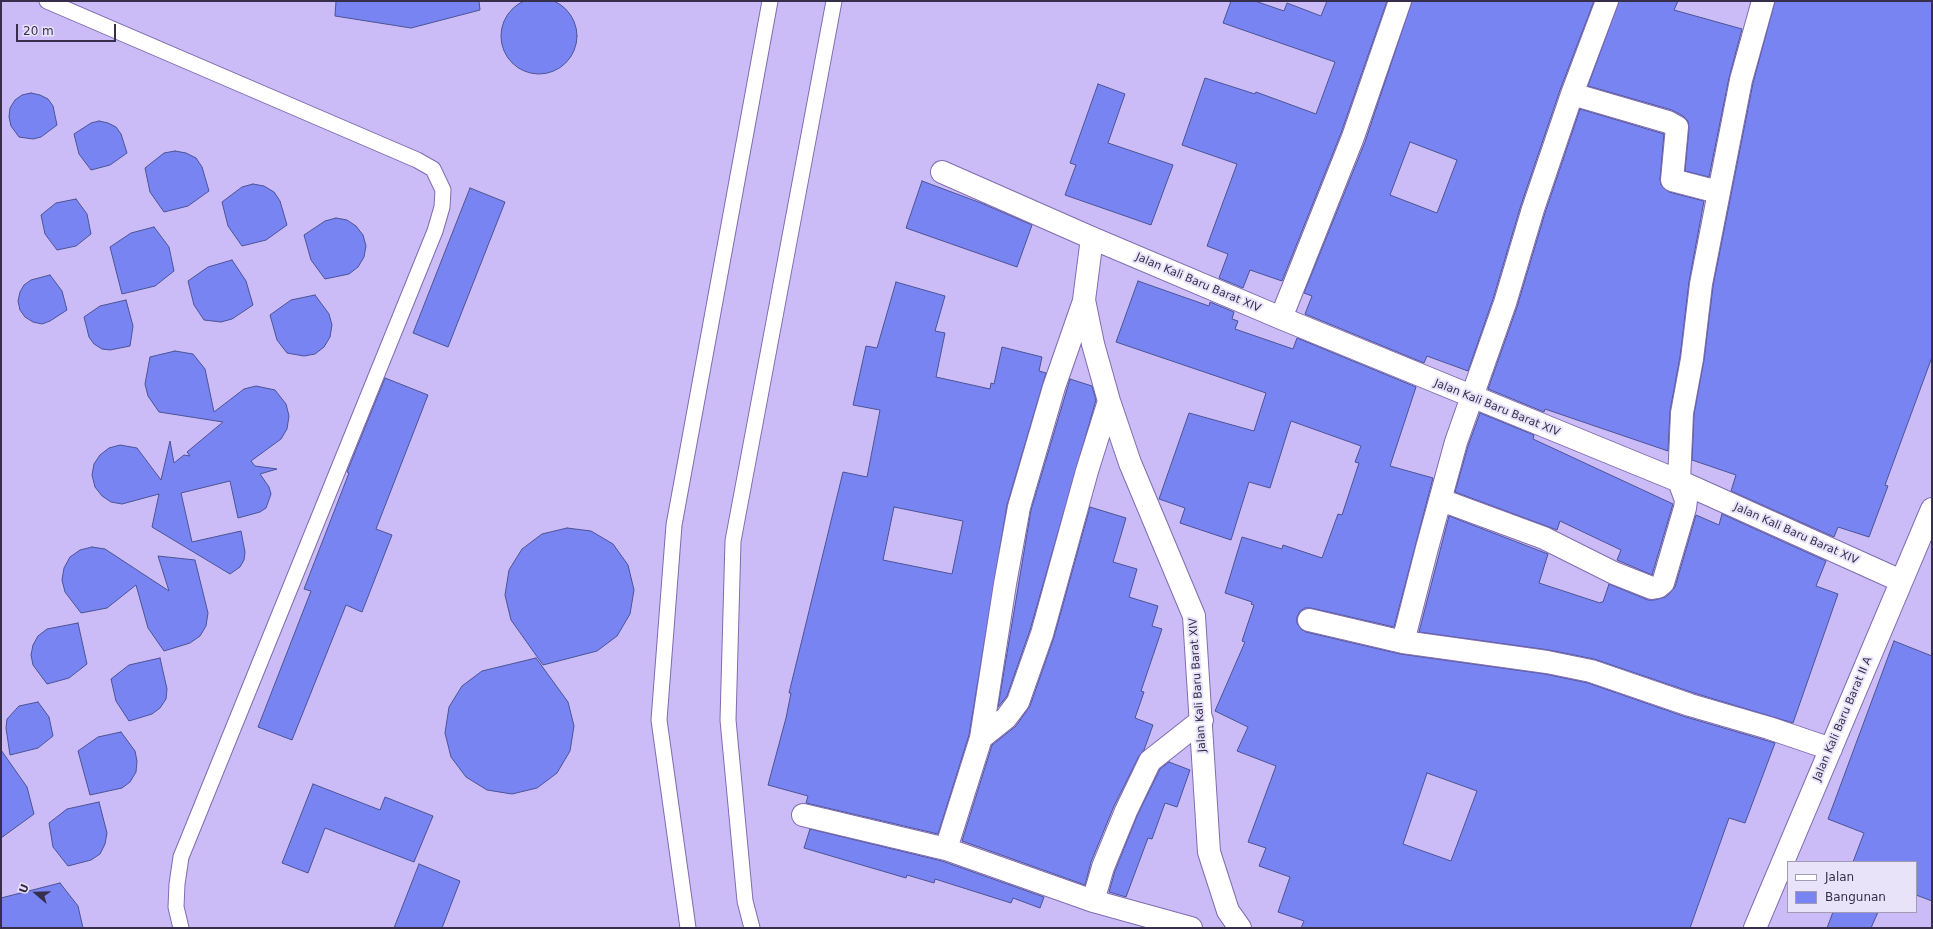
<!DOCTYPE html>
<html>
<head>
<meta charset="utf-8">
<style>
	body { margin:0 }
	#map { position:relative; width:1933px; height:929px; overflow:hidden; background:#cbbcf7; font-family:"DejaVu Sans",sans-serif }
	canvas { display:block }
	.frame { position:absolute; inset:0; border:2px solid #362e4b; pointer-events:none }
	.legend { position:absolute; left:1787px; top:861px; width:130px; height:52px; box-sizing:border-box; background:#e9e3fa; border:1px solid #a19bb4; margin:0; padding:5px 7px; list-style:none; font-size:12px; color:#362e4b }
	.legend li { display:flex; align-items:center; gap:8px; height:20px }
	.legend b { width:20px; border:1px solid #a19bb4 }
	.north { position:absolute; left:16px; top:873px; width:40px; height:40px; -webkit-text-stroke:3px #e9e3fa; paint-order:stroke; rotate:290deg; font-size:11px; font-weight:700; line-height:16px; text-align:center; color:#362e4b }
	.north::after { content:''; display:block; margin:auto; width:14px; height:18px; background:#362e4b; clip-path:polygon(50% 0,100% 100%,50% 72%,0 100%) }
	.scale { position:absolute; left:16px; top:24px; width:100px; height:18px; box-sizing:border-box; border:2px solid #362e4b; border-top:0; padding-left:5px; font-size:12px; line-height:14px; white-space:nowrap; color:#362e4b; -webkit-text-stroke:3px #e9e3fa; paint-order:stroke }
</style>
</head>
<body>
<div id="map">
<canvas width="1933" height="929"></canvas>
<div class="frame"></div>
<ul class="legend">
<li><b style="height:5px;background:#fff"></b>Jalan</li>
<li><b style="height:11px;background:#7984f3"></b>Bangunan</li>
</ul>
<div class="north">U</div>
<div class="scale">20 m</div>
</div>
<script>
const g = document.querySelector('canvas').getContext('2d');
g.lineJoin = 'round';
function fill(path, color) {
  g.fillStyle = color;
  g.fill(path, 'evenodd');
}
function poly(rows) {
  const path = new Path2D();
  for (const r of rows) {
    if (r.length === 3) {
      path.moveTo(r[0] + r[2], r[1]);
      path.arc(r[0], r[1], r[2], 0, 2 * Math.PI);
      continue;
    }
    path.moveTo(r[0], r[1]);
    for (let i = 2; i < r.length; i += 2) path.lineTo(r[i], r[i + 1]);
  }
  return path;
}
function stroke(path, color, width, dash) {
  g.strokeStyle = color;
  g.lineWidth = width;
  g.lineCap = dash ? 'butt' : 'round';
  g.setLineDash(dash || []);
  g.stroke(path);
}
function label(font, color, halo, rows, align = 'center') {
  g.font = font + ' "DejaVu Sans",sans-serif';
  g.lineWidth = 4;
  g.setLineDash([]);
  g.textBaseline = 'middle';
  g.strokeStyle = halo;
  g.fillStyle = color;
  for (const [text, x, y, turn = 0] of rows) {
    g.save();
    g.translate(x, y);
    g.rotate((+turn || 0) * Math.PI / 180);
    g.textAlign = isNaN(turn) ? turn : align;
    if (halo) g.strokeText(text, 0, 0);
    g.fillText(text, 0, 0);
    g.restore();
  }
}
const building = poly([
	[539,36,38],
	[336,1,479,1,480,10,411,28,335,16,336,1],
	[1231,1,1255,1,1284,11,1287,3,1321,16,1327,1,1387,1,1341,133,1282,281,1250,270,1243,288,1219,278,1228,254,1207,246,1237,164,1182,145,1205,78,1255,94,1256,92,1316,114,1335,62,1223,23,1231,1],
	[1412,1,1594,1,1560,90,1521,205,1493,299,1468,371,1427,356,1424,363,1305,314,1312,296,1304,293,1365,142,1412,1],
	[1410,142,1457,160,1437,213,1390,195,1410,142],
	[1619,1,1678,1,1674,10,1742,29,1729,78,1709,177,1685,171,1689,128,1688,121,1683,116,1672,110,1588,86,1619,1],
	[1775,1,1932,1,1932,357,1885,485,1888,486,1869,537,1838,527,1834,537,1731,491,1736,475,1692,460,1694,414,1704,360,1713,286,1753,83,1775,1],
	[1098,84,1125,94,1108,143,1173,165,1151,225,1065,195,1076,165,1070,163,1098,84],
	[31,93,40,95,48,99,53,106,57,125,41,137,33,139,19,137,11,126,9,117,10,108,15,100,22,95,31,93],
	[1580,109,1664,134,1660,179,1661,185,1669,192,1704,201,1689,282,1680,357,1670,411,1668,451,1545,409,1544,412,1488,389,1517,307,1545,213,1580,109],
	[99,121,108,123,116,127,121,134,127,153,110,165,91,170,79,154,74,134,91,123,99,121],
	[175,151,186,153,196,158,202,167,209,191,188,206,164,212,150,192,145,168,164,153,175,151],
	[922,181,981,203,1032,225,1017,267,906,228,922,181],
	[253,184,264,186,274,192,280,201,287,225,266,240,242,246,228,226,222,202,242,187,253,184],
	[470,188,505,202,448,347,413,333,470,188],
	[76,199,87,214,91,234,76,246,57,250,45,234,41,215,56,203,76,199],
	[336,218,347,220,356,226,363,235,366,246,364,257,358,267,349,274,325,279,311,260,304,235,325,221,336,218],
	[154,227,169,247,174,271,155,286,122,294,110,247,131,233,154,227],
	[232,260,246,281,253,305,232,319,221,322,204,320,194,305,188,281,208,267,232,260],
	[50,275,62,291,67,310,50,321,42,324,33,322,25,317,20,310,18,301,20,292,24,285,31,280,50,275],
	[1138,281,1209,306,1210,302,1234,312,1232,319,1238,321,1235,329,1293,349,1297,338,1416,387,1390,466,1433,478,1394,627,1311,608,1305,608,1300,611,1297,617,1297,623,1301,629,1306,632,1400,654,1545,674,1588,683,1686,717,1775,743,1745,823,1729,818,1690,928,1301,928,1304,921,1278,912,1290,877,1259,866,1266,848,1248,842,1276,766,1237,751,1248,727,1215,711,1245,642,1242,641,1254,605,1251,604,1252,602,1225,593,1242,537,1282,549,1283,545,1322,558,1338,514,1342,515,1359,463,1355,462,1361,446,1291,421,1270,488,1249,482,1231,540,1180,523,1185,508,1159,499,1189,413,1254,431,1266,393,1116,342,1138,281],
	[1427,773,1477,791,1451,861,1403,844,1427,773],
	[896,282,945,296,935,331,945,333,936,377,990,389,991,383,994,384,1002,347,1042,357,1039,371,1046,373,1007,505,969,735,938,834,806,803,808,796,768,785,786,718,791,693,789,693,843,472,867,477,880,410,853,405,866,346,877,348,896,282],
	[894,507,963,521,952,574,883,560,894,507],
	[315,295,329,314,332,325,330,337,324,347,315,354,304,356,287,353,277,340,270,315,291,300,315,295],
	[126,300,133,326,130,346,110,350,102,349,94,344,89,337,84,317,100,306,126,300],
	[175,351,193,354,205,369,214,412,244,389,256,386,275,390,286,404,289,416,287,429,281,439,251,461,255,466,277,469,260,474,269,487,271,494,266,508,260,512,238,518,230,481,181,493,192,542,241,531,245,552,244,560,240,567,230,574,152,527,159,494,122,504,111,502,102,496,95,487,92,475,94,464,100,455,109,448,120,445,137,448,161,480,170,441,174,463,184,455,190,456,187,452,223,422,159,412,148,396,145,384,150,357,175,351],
	[385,378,428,395,376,529,392,535,362,612,346,605,292,740,258,727,311,591,304,589,349,473,347,472,385,378],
	[1070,379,1092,386,1096,400,1030,630,1007,696,998,707,1031,510,1070,379],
	[1480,413,1534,435,1533,439,1673,504,1652,575,1617,560,1621,550,1560,521,1557,530,1455,492,1468,446,1480,413],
	[1090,507,1126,518,1113,562,1137,569,1129,597,1158,606,1152,626,1162,629,1141,691,1144,692,1135,718,1153,725,1144,750,1139,756,1114,806,1091,862,1085,885,962,841,992,745,1016,726,1030,706,1054,637,1090,507],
	[1722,514,1826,561,1816,586,1838,594,1793,723,1694,693,1594,659,1549,650,1419,632,1449,516,1548,554,1539,583,1600,603,1601,602,1603,602,1609,584,1648,600,1654,600,1666,597,1675,587,1696,515,1719,525,1722,514],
	[567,528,591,531,613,544,628,565,634,590,630,614,617,636,597,651,543,665,511,620,505,595,509,570,522,549,542,534,567,528],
	[92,547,105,549,169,591,158,556,195,560,208,613,206,626,200,636,190,643,164,651,148,628,136,585,107,608,81,613,65,592,62,580,64,568,70,557,80,550,92,547],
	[78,623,87,664,69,678,47,684,33,665,31,655,33,645,38,636,47,629,78,623],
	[1894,641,1932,656,1932,901,1916,895,1916,862,1853,862,1864,833,1828,819,1894,641],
	[160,658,167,689,166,699,160,708,152,714,129,721,116,701,111,679,129,665,160,658],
	[536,658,568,702,574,726,570,751,557,773,537,788,512,794,487,790,466,777,451,757,445,733,449,707,462,686,482,671,536,658],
	[38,702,49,717,53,736,38,748,10,755,6,728,7,719,19,706,38,702],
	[121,732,135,751,137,761,136,772,130,782,122,788,90,795,78,751,98,737,121,732],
	[1,750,27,787,34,814,1,838,1,750],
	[1169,762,1190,770,1177,807,1165,803,1152,839,1148,838,1126,897,1109,892,1115,871,1137,816,1160,769,1169,762],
	[313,784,380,810,385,797,433,816,414,862,325,828,308,873,282,863,313,784],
	[99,802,107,833,105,844,100,854,91,860,68,866,53,847,49,823,67,809,99,802],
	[810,829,942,861,1044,897,1040,908,1013,898,1011,903,935,879,934,883,907,875,906,878,804,848,810,829],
	[419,864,460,881,442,928,394,928,419,864],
	[60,883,78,906,83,928,1,928,1,898,60,883],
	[1833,912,1878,912,1871,928,1827,928,1833,912]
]);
fill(building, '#7984f3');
stroke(building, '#4b5394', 1);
const service = poly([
	[47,1,417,160,433,169,443,190,442,207,435,231,181,857,177,884,176,907,181,928],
	[688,928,659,720,674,525,770,1],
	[752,928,745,901,728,720,733,541,834,1]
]);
const minor = poly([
	[1572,94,1668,122,1677,127,1672,180,1718,192],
	[942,172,1092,238,1281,318,1679,481,1901,581],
	[1092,238,1084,300,1093,344,1109,401,1130,463,1194,616,1209,852,1228,911,1240,928],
	[1281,318,1353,137,1400,1],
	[1441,500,1544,538,1614,573,1652,588,1658,587,1663,583,1685,508,1686,500,1679,481,1682,413,1692,359,1701,284,1741,80,1763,1],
	[1309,620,1403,642,1547,662,1591,671,1690,705,1769,728,1831,749],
	[1403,642,1427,548,1456,442,1505,303,1533,209,1572,94,1607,1],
	[981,738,1006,718,1018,702,1042,634,1087,471,1109,401],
	[803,815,946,849,1093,901,1191,928],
	[946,849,981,738,1005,584,1019,507,1054,387,1084,301],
	[1093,901,1103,867,1126,811,1150,761,1202,720],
	[1755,928,1932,509]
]);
stroke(service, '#806cb0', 17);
stroke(minor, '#806cb0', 24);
stroke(service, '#fff', 15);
stroke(minor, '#fff', 22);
label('11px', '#362e4b', '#e9e3fa', [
	["Jalan Kali Baru Barat XIV",1198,283,23],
	["Jalan Kali Baru Barat XIV",1497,408,22],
	["Jalan Kali Baru Barat XIV",1796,534,24],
	["Jalan Kali Baru Barat XIV",1198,685,-94],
	["Jalan Kali Baru Barat II A",1843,719,-67]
]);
</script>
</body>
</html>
